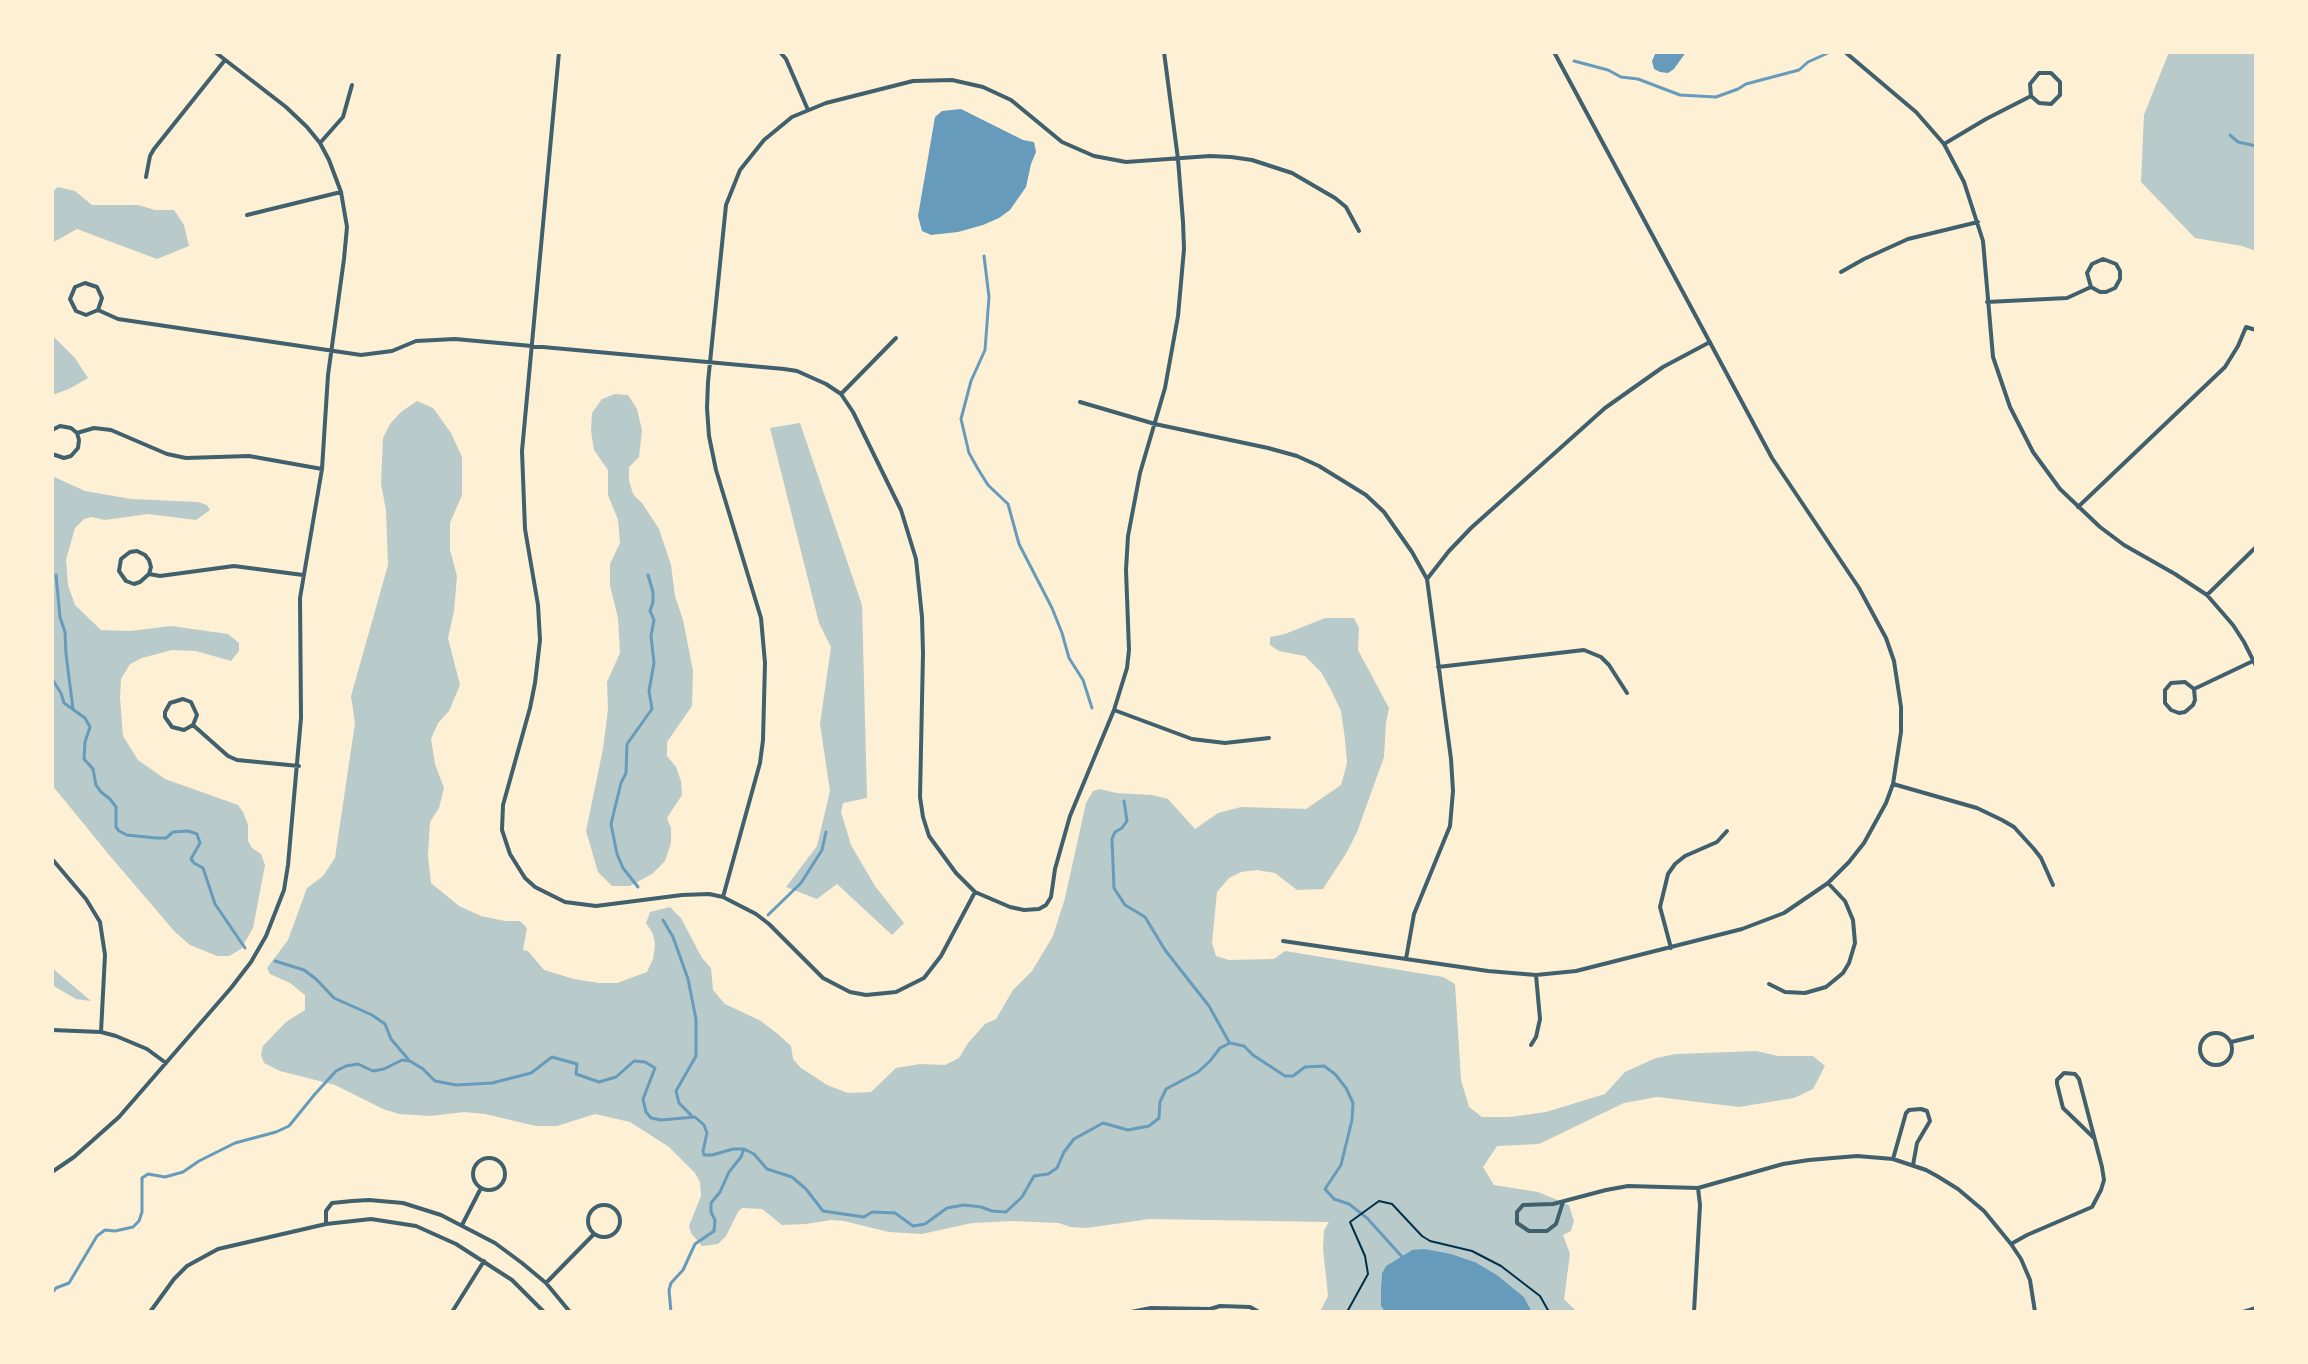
<!DOCTYPE html>
<html>
<head>
<meta charset="utf-8">
<style>
	body { margin:0 }
	#map { position:relative; width:2308px; height:1364px; overflow:hidden; background:#fdf0d5; font-family:"Work Sans",sans-serif }
	canvas { display:block }
	.frame { position:absolute; inset:0; border:54px solid #fdf0d5; pointer-events:none }
</style>
</head>
<body>
<div id="map">
<canvas width="2308" height="1364"></canvas>
<div class="frame"></div>
</div>
<script>
const g = document.querySelector('canvas').getContext('2d');
g.lineJoin = 'round';
function fill(path, color) {
  g.fillStyle = color;
  g.fill(path, 'evenodd');
}
function poly(rows) {
  const path = new Path2D();
  for (const r of rows) {
    if (r.length === 3) {
      path.moveTo(r[0] + r[2], r[1]);
      path.arc(r[0], r[1], r[2], 0, 2 * Math.PI);
      continue;
    }
    path.moveTo(r[0], r[1]);
    for (let i = 2; i < r.length; i += 2) path.lineTo(r[i], r[i + 1]);
  }
  return path;
}
function stroke(path, color, width, dash) {
  g.strokeStyle = color;
  g.lineWidth = width;
  g.lineCap = dash ? 'butt' : 'round';
  g.setLineDash(dash || []);
  g.stroke(path);
}
fill(poly([
	[2169,52,2256,52,2256,251,2242,246,2195,238,2141,182,2144,115],
	[58,187,75,191,92,205,138,205,155,210,174,210,184,225,189,246,157,259,77,229,52,243,52,192],
	[52,335,75,358,88,378,69,389,52,395],
	[615,394,628,395,637,409,642,430,639,457,629,467,629,480,633,494,642,503,659,529,671,565,675,596,683,620,693,671,692,706,667,742,667,756,676,767,681,781,682,795,667,818,671,828,671,843,665,861,652,874,630,886,612,886,598,872,586,831,603,749,608,709,607,682,620,653,618,618,610,586,610,564,620,543,618,520,608,495,608,470,594,450,591,431,592,413,602,399],
	[417,401,433,408,451,433,462,457,462,495,450,523,450,550,457,576,454,611,448,638,460,685,449,711,438,723,431,739,435,764,444,788,439,808,430,822,428,856,431,883,459,906,481,916,505,921,520,921,527,928,523,950,528,951,544,970,574,979,599,983,617,983,647,972,653,959,655,945,653,934,646,923,650,912,670,907,681,918,702,958,711,968,713,990,725,1004,761,1021,779,1035,791,1046,793,1059,801,1068,827,1085,848,1093,871,1092,896,1068,920,1064,945,1065,959,1058,968,1043,985,1024,996,1019,1013,990,1032,971,1053,936,1065,898,1086,803,1093,791,1100,789,1116,793,1152,795,1168,799,1195,829,1218,813,1241,807,1306,809,1341,785,1347,763,1345,739,1341,711,1330,688,1321,672,1305,656,1279,651,1270,645,1270,637,1285,634,1325,618,1354,618,1359,628,1358,650,1389,708,1386,723,1384,757,1357,832,1347,852,1323,889,1297,890,1275,873,1257,870,1241,872,1229,878,1217,892,1212,943,1216,956,1229,960,1274,959,1285,951,1443,977,1455,984,1461,1080,1469,1107,1482,1117,1510,1117,1546,1112,1605,1094,1625,1072,1656,1058,1676,1054,1756,1051,1778,1056,1813,1056,1825,1066,1813,1089,1794,1098,1739,1107,1657,1097,1624,1103,1539,1144,1497,1146,1483,1167,1494,1185,1538,1192,1569,1205,1574,1221,1571,1231,1563,1235,1570,1254,1564,1299,1577,1312,1532,1312,1524,1297,1497,1275,1475,1262,1451,1254,1412,1250,1386,1266,1382,1273,1381,1306,1385,1312,1320,1312,1328,1296,1323,1248,1324,1230,1329,1222,1149,1219,1087,1228,1070,1227,1059,1223,1012,1221,972,1223,922,1234,889,1232,844,1221,831,1220,806,1224,782,1225,762,1209,742,1208,738,1212,726,1236,718,1244,702,1246,691,1233,689,1226,701,1196,700,1182,695,1173,669,1147,630,1122,595,1114,557,1126,536,1126,485,1114,464,1112,431,1116,399,1114,383,1109,335,1085,280,1071,264,1063,261,1055,263,1046,286,1022,305,1010,305,995,290,983,270,974,267,968,288,940,307,888,323,876,335,858,355,723,351,696,388,565,386,510,381,484,383,438,390,424,401,412],
	[800,423,862,605,867,798,843,803,841,812,851,845,875,886,904,923,892,935,837,884,817,899,786,887,817,846,830,791,820,724,831,647,819,623,770,428],
	[52,476,85,491,131,499,198,502,207,505,210,510,196,520,148,514,105,520,91,517,84,519,75,528,66,560,68,585,75,605,101,630,130,631,171,626,228,634,239,643,239,651,231,661,196,651,172,650,142,658,130,664,121,679,120,698,123,736,138,760,165,779,238,805,243,812,248,825,248,841,252,848,261,854,265,865,253,928,241,949,229,956,217,956,190,945,175,932,110,856,52,785],
	[52,968,91,1001,76,999,52,985]
]), '#b9caca');
fill(poly([
	[1656,52,1686,52,1674,69,1668,73,1660,72,1654,69,1652,61],
	[961,109,1023,140,1034,142,1036,152,1031,164,1026,187,1010,210,999,218,983,225,958,232,931,235,922,231,918,216,935,117,942,111],
	[1424,1249,1451,1254,1475,1262,1497,1275,1524,1297,1532,1312,1385,1312,1381,1306,1381,1289,1382,1273,1386,1266,1412,1250]
]), '#669bbc');
stroke(poly([
	[1574,61,1608,70,1621,77,1638,79,1680,95,1716,97,1738,89,1746,84,1799,70,1808,62,1828,53],
	[2230,135,2238,142,2256,146],
	[984,256,989,297,985,350,971,381,961,419,969,453,978,469,988,485,1008,504,1019,544,1052,608,1062,633,1069,658,1083,680,1092,708],
	[56,575,60,617,65,632,66,654,73,709],
	[52,679,61,693,64,703,85,718,90,727,85,742,84,759,93,769,96,785,101,792,110,799,116,807,116,827,119,831,127,835,156,838,166,838,173,832,188,831,197,834,200,843,191,859,194,863,203,868,215,904,245,948],
	[1124,801,1127,821,1122,828,1115,832,1112,839,1114,888,1125,905,1145,917,1165,950,1209,1006,1229,1042],
	[638,887,623,868,617,854,611,824,621,783,626,773,627,744,652,709,649,691,654,663,651,636,654,620,650,611,653,602,653,592,648,575],
	[768,915,801,883,822,850,826,832],
	[663,920,673,937,688,979,696,1019,696,1056,676,1091,679,1103,691,1115],
	[275,961,304,970,316,979,334,998,372,1015,385,1024,391,1039,408,1059],
	[52,1293,56,1288,69,1283,97,1236,105,1230,115,1231,133,1227,139,1221,142,1212,142,1178,148,1174,165,1177,183,1172,199,1161,235,1143,276,1132,289,1126,315,1094,336,1071,346,1066,358,1064,373,1071,384,1069,402,1060,410,1061,423,1069,435,1081,456,1085,492,1083,531,1073,552,1057,577,1064,576,1074,599,1082,616,1077,634,1061,645,1062,655,1068,643,1099,646,1112,651,1118,661,1120,695,1117,704,1125,707,1133,703,1151,704,1155,712,1155,733,1149,744,1149,754,1154,767,1169,792,1177,806,1189,823,1211,864,1217,872,1212,895,1213,913,1226,925,1224,947,1208,964,1205,981,1207,992,1211,1006,1212,1022,1197,1034,1176,1048,1174,1057,1168,1064,1152,1074,1139,1103,1123,1128,1130,1149,1126,1159,1118,1160,1102,1166,1089,1198,1072,1210,1061,1220,1048,1230,1043,1244,1046,1253,1055,1285,1076,1293,1076,1305,1067,1324,1066,1335,1074,1346,1088,1353,1103,1352,1120,1341,1165,1325,1189,1334,1199,1349,1204,1367,1218,1404,1259],
	[671,1312,669,1290,671,1283,683,1270,695,1244,714,1231,715,1220,711,1212,711,1203,720,1192,729,1172,741,1157,744,1149]
]), '#669bbc', 3);
stroke(poly([
	[1347,1312,1368,1274,1365,1256,1350,1222,1379,1201,1392,1204,1422,1236,1430,1241,1472,1251,1501,1266,1540,1296,1549,1312]
]), '#003049', 2);
stroke(poly([
	[559,52,522,451,525,529,538,605,540,640,535,683,530,708,503,805,502,830,510,854,525,878,535,887,565,902,596,906,682,895,709,894,723,897,756,914,769,924,823,978,850,992,866,995,896,992,924,978,941,956,975,892],
	[780,52,786,59,808,110],
	[1845,52,1916,112,1944,144,1964,182,1983,241,1993,357,2010,407,2033,452,2060,489,2100,527,2124,545,2175,574,2207,595,2233,625,2244,642,2256,666],
	[320,143,343,117,352,85],
	[1944,144,1986,119,2031,96,2030,84,2039,73,2051,73,2060,82,2060,95,2051,104,2039,103,2031,96],
	[146,177,150,156,154,149,225,60],
	[247,215,341,192],
	[1841,272,1864,259,1908,239,1978,222],
	[1987,302,2067,298,2091,287,2100,292,2106,292,2115,288,2120,279,2120,271,2116,264,2103,259,2092,264,2087,273,2091,287],
	[98,310,86,315,76,311,70,299,75,287,85,283,97,287,102,298,98,310,118,319,361,355,392,351,416,341,455,339,784,369,797,371,826,384,841,394,853,412,901,510,916,559,922,617,923,653,920,797,923,817,929,836,956,873,975,892,1010,907,1024,910,1039,909,1046,905,1051,897,1055,869,1070,816,1114,710,1127,668,1129,650,1126,570,1128,536,1140,473,1165,388,1178,316,1184,249,1183,222,1178,159,1164,52],
	[841,394,896,338],
	[1080,402,1155,424,1268,448,1297,456,1319,466,1366,495,1384,512,1412,552,1427,579,1451,759,1453,791,1450,826,1414,914,1406,959],
	[52,430,60,426,71,428,77,433,79,440,78,448,71,456,64,458,52,454],
	[77,433,94,428,111,430,167,454,186,458,249,456,322,469],
	[2078,507,2225,367,2238,346,2246,327,2256,330],
	[149,574,140,582,134,584,126,581,119,571,121,559,130,552,137,551,145,555,149,560,151,567,149,574,160,576,234,566,303,575],
	[1427,579,1449,551,1471,528,1605,408,1663,367,1710,342],
	[2207,595,2256,547],
	[1438,667,1584,650,1601,657,1609,665,1627,693],
	[2194,689,2185,682,2171,683,2165,690,2165,703,2171,710,2179,713,2185,712,2193,705,2195,700,2194,689,2253,661],
	[1114,710,1192,739,1225,743,1269,738],
	[193,725,184,730,172,727,165,717,165,712,170,703,183,699,191,702,197,715,193,725,228,756,237,760,299,766],
	[1893,784,1977,808,2002,820,2014,827,2034,849,2041,858,2053,885],
	[52,859,86,899,100,922,105,955,101,1032],
	[723,897,760,763,763,740,765,663,761,618,716,470,709,436,707,408,708,382,726,205,740,170,764,140,792,117,826,103,913,81,952,80,983,87,1011,100,1062,142,1094,156,1126,162,1210,156,1231,157,1252,160,1292,173,1335,198,1346,207,1359,231],
	[1283,941,1488,971,1536,975,1576,971,1742,929,1784,913,1828,883,1849,862,1864,843,1886,803,1893,784,1901,732,1901,707,1894,661,1886,638,1859,588,1772,458,1554,52],
	[1671,948,1660,907,1668,874,1675,864,1685,856,1717,842,1727,831],
	[1769,984,1785,992,1805,993,1826,987,1843,973,1849,963,1855,943,1853,920,1845,901,1828,883],
	[52,1030,101,1032,116,1036,147,1049,166,1063],
	[2216,1049,16],
	[2231,1042,2256,1036],
	[1531,1045,1536,1037,1540,1019,1536,975],
	[489,1174,16],
	[1893,1159,1906,1113,1909,1110,1921,1109,1927,1111,1930,1121,1917,1143,1913,1165],
	[52,1172,74,1157,119,1117,231,988,251,962,266,936,284,890,288,865,301,718,300,598,322,469,328,375,344,259,347,227,341,192,329,160,320,143,307,127,286,107,215,52],
	[1563,1202,1556,1224,1547,1231,1529,1231,1517,1223,1517,1212,1523,1205,1553,1204,1606,1190,1628,1186,1698,1188,1783,1164,1809,1160,1857,1156,1893,1159,1926,1170,1937,1176,1958,1189,1984,1211,2011,1244,2021,1259,2030,1280,2035,1312],
	[604,1221,16],
	[326,1224,326,1211,332,1203,352,1201,369,1200,403,1203,441,1215,495,1243,522,1263,546,1283,570,1312],
	[462,1225,481,1188],
	[2011,1244,2027,1235,2092,1207,2101,1190,2104,1180,2102,1167,2079,1079,2075,1074,2064,1073,2057,1080,2057,1084,2063,1108,2093,1137],
	[546,1283,594,1234],
	[150,1312,174,1279,187,1266,218,1249,326,1224,371,1219,416,1226,456,1244,512,1280,544,1312],
	[452,1312,484,1261],
	[1131,1312,1151,1308,1210,1309,1220,1306,1250,1307,1259,1312],
	[1694,1312,1700,1205,1698,1188],
	[2243,1312,2256,1308]
]), '#3f606c', 4);
</script>
</body>
</html>
